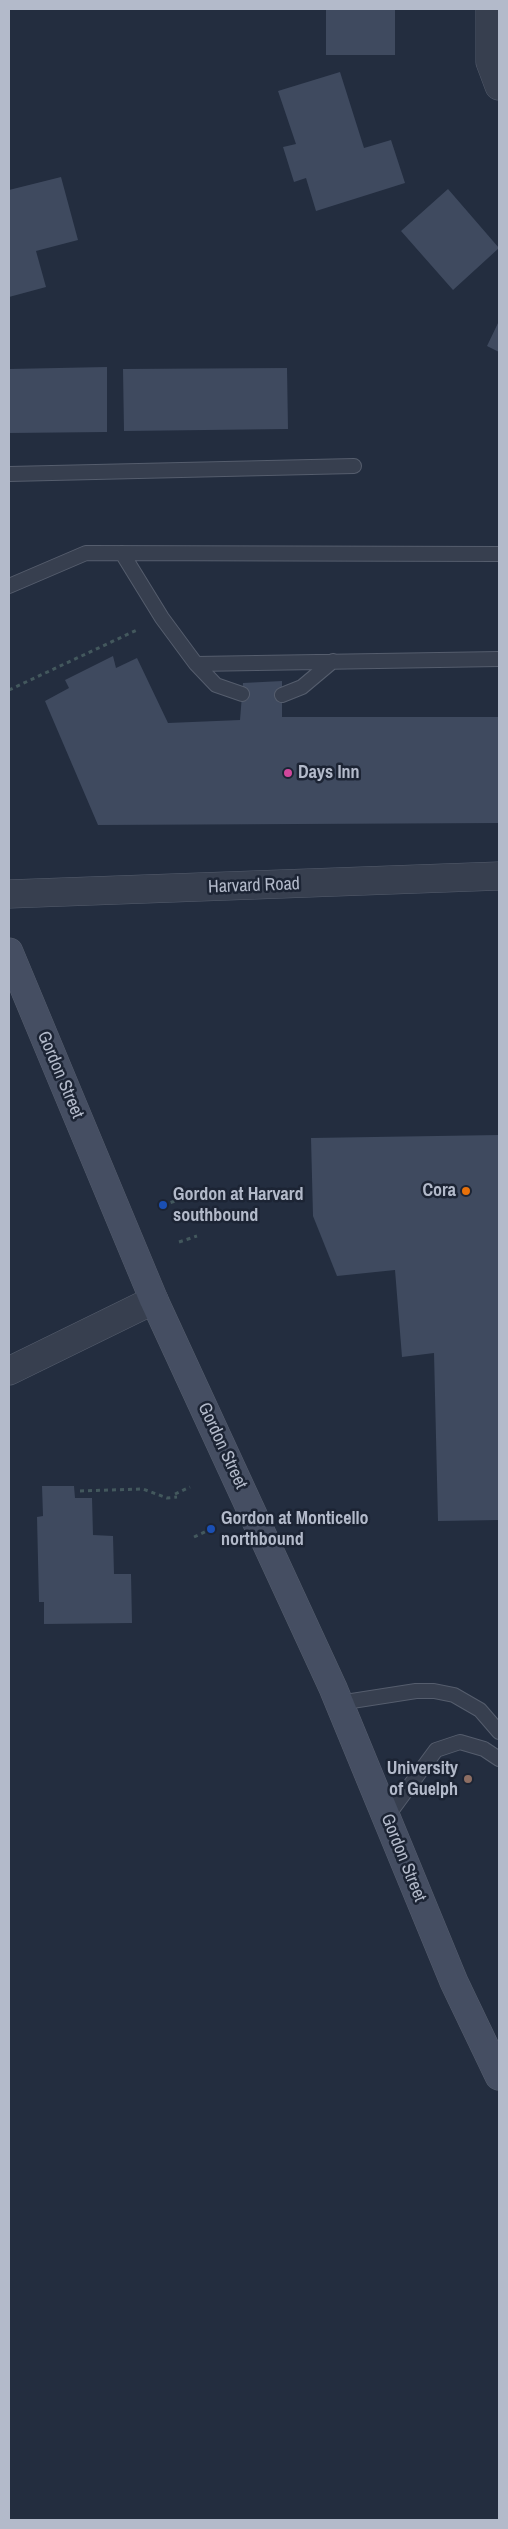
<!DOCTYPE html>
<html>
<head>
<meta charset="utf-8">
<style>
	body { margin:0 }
	#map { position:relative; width:508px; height:2529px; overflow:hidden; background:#232d3f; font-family:"Archivo Narrow",sans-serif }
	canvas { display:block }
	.frame { position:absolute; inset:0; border:10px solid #b3baca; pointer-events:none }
</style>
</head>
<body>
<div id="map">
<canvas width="508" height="2529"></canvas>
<div class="frame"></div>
</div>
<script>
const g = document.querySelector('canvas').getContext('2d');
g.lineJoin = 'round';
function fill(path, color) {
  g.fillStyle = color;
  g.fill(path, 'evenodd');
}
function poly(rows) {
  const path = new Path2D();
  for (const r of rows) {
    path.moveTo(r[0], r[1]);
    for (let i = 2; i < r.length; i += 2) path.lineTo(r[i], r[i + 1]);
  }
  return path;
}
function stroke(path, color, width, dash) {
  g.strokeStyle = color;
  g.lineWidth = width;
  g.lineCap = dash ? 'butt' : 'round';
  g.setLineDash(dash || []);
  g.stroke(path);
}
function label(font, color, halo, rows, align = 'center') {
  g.font = font + ' "Archivo Narrow",sans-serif';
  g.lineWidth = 5;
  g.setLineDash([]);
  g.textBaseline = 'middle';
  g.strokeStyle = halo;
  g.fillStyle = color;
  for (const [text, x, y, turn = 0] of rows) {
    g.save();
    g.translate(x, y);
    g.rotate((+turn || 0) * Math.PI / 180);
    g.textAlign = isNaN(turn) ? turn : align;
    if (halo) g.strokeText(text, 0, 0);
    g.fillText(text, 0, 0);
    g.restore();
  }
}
fill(poly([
	[326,9,395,9,395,55,326,55],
	[340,72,364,148,391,140,405,183,316,211,306,178,294,182,283,147,296,144,278,91],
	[61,177,78,240,36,251,46,287,9,297,9,190],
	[448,189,499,248,453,290,401,231],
	[499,321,499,352,487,346],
	[107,367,107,432,9,433,9,369],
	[287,368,288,429,124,431,123,369],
	[113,656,116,668,137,658,168,723,240,720,243,683,282,681,282,717,499,717,499,823,98,825,45,701,69,688,65,680],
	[499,1135,499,1520,438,1521,434,1353,402,1357,395,1270,337,1276,313,1216,311,1138],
	[42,1486,74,1486,75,1498,92,1498,93,1535,113,1536,114,1574,131,1574,132,1623,44,1624,44,1602,39,1602,37,1517,43,1516]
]), '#3f4a5f');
const service = poly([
	[9,474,354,466],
	[122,553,162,618,196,664,499,659],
	[9,586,86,553,499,554],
	[196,664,216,685,242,694],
	[282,695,302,687,333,661],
	[339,1703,416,1691,434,1691,454,1695,480,1710,499,1732],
	[386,1818,436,1750,460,1742,484,1749,499,1759]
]);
const minor = poly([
	[490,9,490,62,499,86],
	[9,894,499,876],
	[9,1371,154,1300]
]);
const secondary = poly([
	[9,952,154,1300,333,1688,454,1982,499,2076]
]);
stroke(service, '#555d6d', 16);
stroke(minor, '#555d6d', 29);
stroke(secondary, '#555d6d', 29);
stroke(poly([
	[9,690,139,629],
	[163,1205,181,1199],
	[179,1242,197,1236],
	[80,1491,143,1489,167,1498,177,1497],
	[175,1494,190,1487],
	[194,1537,211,1529]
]), '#43585d', 3, [4, 4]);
stroke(service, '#373f4f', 14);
stroke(minor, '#373f4f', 28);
stroke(secondary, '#454e62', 28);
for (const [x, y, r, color] of [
	[288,773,5,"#d1479c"],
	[466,1191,5,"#e8710a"],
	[163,1205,5,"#1a4fb4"],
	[211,1529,5,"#1a4fb4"],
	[468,1779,5,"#8d6e63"]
]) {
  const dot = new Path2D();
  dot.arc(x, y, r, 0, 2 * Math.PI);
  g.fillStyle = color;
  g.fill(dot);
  stroke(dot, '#1c2434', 2);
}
label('bold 18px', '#b3baca', '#1c2434', [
	["Days Inn",298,773],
	["Cora",456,1191,"right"],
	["Gordon at Harvard",173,1195],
	["southbound",173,1216],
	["Gordon at Monticello",221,1519],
	["northbound",221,1540],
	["University",458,1769,"right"],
	["of Guelph",458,1790,"right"]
], 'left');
label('18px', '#b3baca', '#1c2434', [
	["Harvard Road",254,886,-2],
	["Gordon Street",60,1075,67],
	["Gordon Street",222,1446,65],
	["Gordon Street",403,1858,68]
]);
</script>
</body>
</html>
